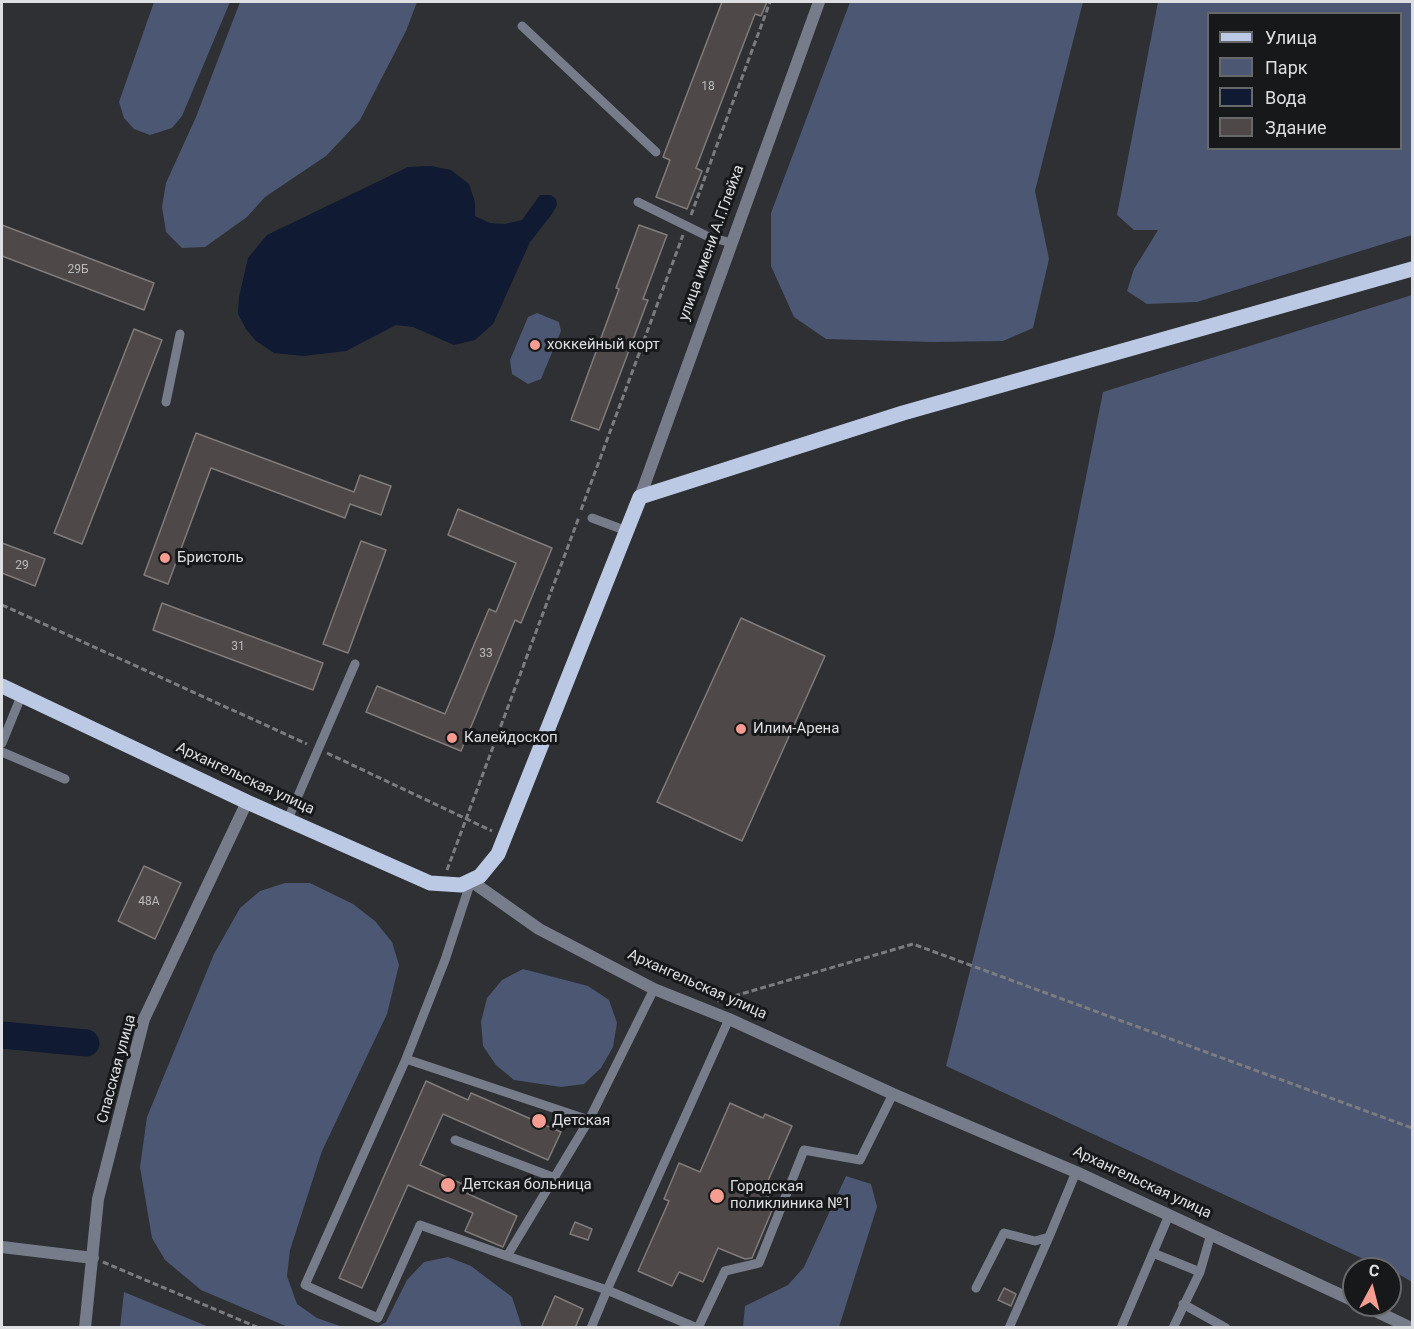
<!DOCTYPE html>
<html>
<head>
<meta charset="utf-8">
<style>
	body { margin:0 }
	#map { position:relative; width:1414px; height:1329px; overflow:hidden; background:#2e3033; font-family:Roboto,sans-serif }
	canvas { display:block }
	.frame { position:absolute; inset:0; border:3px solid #dedfe2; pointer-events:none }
	.legend { position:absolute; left:1207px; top:12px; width:195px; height:138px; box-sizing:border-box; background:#171819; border:2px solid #676869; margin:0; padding:8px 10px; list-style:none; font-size:18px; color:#dedfe2 }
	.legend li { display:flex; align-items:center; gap:12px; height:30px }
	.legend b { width:30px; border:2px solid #676869 }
	.north { position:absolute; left:1342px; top:1257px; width:60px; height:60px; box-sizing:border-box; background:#171819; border:2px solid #676869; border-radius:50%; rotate:7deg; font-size:16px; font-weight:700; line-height:24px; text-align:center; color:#dedfe2 }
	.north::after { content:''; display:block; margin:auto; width:21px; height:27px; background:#f59d90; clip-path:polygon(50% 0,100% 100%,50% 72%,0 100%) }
</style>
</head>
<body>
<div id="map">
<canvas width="1414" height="1329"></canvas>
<div class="frame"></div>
<ul class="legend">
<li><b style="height:8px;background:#bcc9e4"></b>Улица</li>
<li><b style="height:16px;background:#4b5773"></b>Парк</li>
<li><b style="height:16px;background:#101a32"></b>Вода</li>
<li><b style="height:16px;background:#4e4948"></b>Здание</li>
</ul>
<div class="north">С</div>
</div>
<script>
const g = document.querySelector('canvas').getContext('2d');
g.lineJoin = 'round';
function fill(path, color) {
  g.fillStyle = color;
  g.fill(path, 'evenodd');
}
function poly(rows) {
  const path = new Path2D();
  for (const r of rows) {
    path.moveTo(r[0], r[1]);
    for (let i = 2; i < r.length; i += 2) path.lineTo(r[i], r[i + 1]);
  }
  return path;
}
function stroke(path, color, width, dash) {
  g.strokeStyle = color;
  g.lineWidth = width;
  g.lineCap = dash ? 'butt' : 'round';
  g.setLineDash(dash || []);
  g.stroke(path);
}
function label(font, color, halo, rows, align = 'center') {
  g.font = font + ' Roboto,sans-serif';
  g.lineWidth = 6;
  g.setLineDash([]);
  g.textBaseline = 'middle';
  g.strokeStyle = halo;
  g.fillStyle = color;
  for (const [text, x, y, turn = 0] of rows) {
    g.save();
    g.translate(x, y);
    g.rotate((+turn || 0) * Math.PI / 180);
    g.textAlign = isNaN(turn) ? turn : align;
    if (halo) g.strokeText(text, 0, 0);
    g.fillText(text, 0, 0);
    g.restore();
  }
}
fill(poly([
	[154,2,230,2,182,116,172,128,150,135,134,129,124,118,119,102],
	[240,2,417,2,406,31,360,120,326,156,265,197,247,217,205,247,182,248,166,232,162,207,166,183,196,117],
	[850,2,1083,2,1035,191,1049,259,1033,328,1003,341,933,342,826,339,794,317,771,266,771,213],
	[1158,2,1412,2,1412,235,1197,302,1147,304,1127,291,1134,269,1158,230,1134,230,1117,215],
	[1208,14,1400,14,1400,148,1208,148],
	[1412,295,1412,1282,1390,1269,1385,1269,946,1066,1054,637,1103,392],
	[537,313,559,322,561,331,541,379,528,384,512,374,510,360,528,317],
	[285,883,310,883,353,904,375,921,392,942,399,965,387,1014,322,1151,290,1250,287,1276,297,1304,317,1318,343,1327,288,1327,201,1290,165,1260,152,1238,140,1167,147,1117,214,954,240,908,260,891],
	[523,969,588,986,609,1000,617,1023,613,1047,601,1068,584,1084,561,1087,514,1080,496,1065,483,1046,481,1022,487,998,502,980],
	[846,1176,871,1184,877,1207,839,1327,743,1327,745,1306,788,1285,804,1267],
	[448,1257,471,1266,512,1297,522,1327,377,1327,386,1322,407,1280,424,1262],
	[124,1292,209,1327,120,1327]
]), '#4b5773');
fill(poly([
	[431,166,451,170,469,184,475,202,475,216,490,223,505,224,522,220,540,195,551,195,556,199,557,205,552,214,530,242,493,324,475,340,454,345,413,327,396,325,346,351,304,356,274,353,256,341,246,329,238,314,239,297,248,258,267,235,408,167]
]), '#101a32');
stroke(poly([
	[2,1035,86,1043]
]), '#101a32', 27);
const building = poly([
	[722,2,767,2,761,16,755,14,696,168,702,171,687,209,656,197,670,160,663,157,722,2],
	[2,225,154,283,144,310,2,256,2,225],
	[639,225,667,235,643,299,648,300,599,430,571,420,619,289,616,288,639,225],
	[134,329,162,340,82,544,54,533,134,329],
	[196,433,354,492,360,475,391,486,381,515,350,504,345,518,211,468,168,584,144,575,196,433],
	[458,509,552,548,521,623,515,620,461,751,366,712,377,686,445,714,489,609,496,612,516,563,448,535,458,509],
	[361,541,386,550,348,653,323,644,361,541],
	[2,543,45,559,35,586,2,573,2,543],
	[162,603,323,663,313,690,153,630,162,603],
	[741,618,825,656,742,841,657,802,741,618],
	[144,866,181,883,155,939,118,921,144,866],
	[426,1081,468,1100,471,1093,561,1132,548,1160,443,1114,420,1165,467,1186,464,1192,517,1216,503,1247,465,1231,473,1213,408,1185,362,1288,339,1278,426,1081],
	[730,1103,763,1118,765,1114,792,1126,764,1190,770,1193,765,1204,773,1208,752,1258,745,1259,718,1248,703,1282,679,1272,672,1286,638,1271,669,1201,664,1199,679,1163,700,1172,730,1103],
	[575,1222,592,1229,588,1240,570,1234,575,1222],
	[1004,1288,1016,1294,1011,1306,998,1300,1004,1288],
	[555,1296,583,1309,575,1328,541,1328,555,1296]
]);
fill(building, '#4e4948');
stroke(building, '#817b7a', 1.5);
stroke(poly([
	[691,215,770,2],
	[581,510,683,235],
	[2,605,307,744],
	[327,753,492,831],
	[447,870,579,517],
	[717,1001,913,944,1412,1128],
	[103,1262,259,1328]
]), '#7a7c7f', 3, [6, 3]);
stroke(poly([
	[522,26,656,152],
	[638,202,709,237,732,243],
	[166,402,180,334],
	[592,518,627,531],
	[2,743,22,694],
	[2,752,65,779],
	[288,819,355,664],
	[471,881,445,960,406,1059,305,1285,378,1318,420,1225,507,1256,589,1120,654,989],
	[406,1059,589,1120],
	[455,1140,555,1178],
	[1153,1253,1200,1272],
	[507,1256,607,1290,729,1019],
	[976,1288,1004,1233,1035,1241,1049,1237,1076,1172],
	[1183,1304,1226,1328],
	[591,1328,607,1290,697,1328],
	[698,1328,725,1271,759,1263,804,1150,860,1160,893,1094],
	[1009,1328,1049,1237],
	[1121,1328,1169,1215],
	[1173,1328,1200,1272,1211,1234]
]), '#767c8a', 9);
stroke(poly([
	[471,881,539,929,654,989,729,1019,893,1094,1076,1172,1354,1301],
	[2,1247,93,1258],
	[1363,1305,1411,1328],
	[85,1328,98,1199,144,1019,247,802]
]), '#767c8a', 12);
stroke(poly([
	[640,497,819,2]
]), '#767c8a', 12);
stroke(poly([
	[2,686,247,802,430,883,461,885,480,876,498,854,640,497,903,413,1412,269]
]), '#bcc9e4', 15);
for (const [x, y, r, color] of [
	[535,345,6,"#f59d90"],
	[165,558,6,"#f59d90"],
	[741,729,6,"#f59d90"],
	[452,738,6,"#f59d90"],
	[539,1121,8,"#f59d90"],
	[448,1185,8,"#f59d90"],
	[717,1196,8,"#f59d90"]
]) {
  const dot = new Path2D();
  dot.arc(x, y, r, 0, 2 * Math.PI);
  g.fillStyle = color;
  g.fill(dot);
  stroke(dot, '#171819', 2);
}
label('12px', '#bababc', null, [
	["18",708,87],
	["29Б",78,270],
	["29",22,566],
	["31",238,647],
	["33",486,654],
	["48А",149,902]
]);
label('15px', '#dedfe2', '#171819', [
	["улица имени А.Г.Глейха",712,243,-70],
	["Архангельская улица",245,779,25],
	["Архангельская улица",697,985,24],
	["Спасская улица",117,1069,-75],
	["Архангельская улица",1142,1183,25]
]);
label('15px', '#dedfe2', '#171819', [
	["хоккейный корт",547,345],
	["Бристоль",177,558],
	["Илим-Арена",753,729],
	["Калейдоскоп",464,738],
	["Детская",552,1121],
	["Детская больница",462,1185],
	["Городская",730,1187],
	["поликлиника №1",730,1204]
], 'left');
</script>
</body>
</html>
